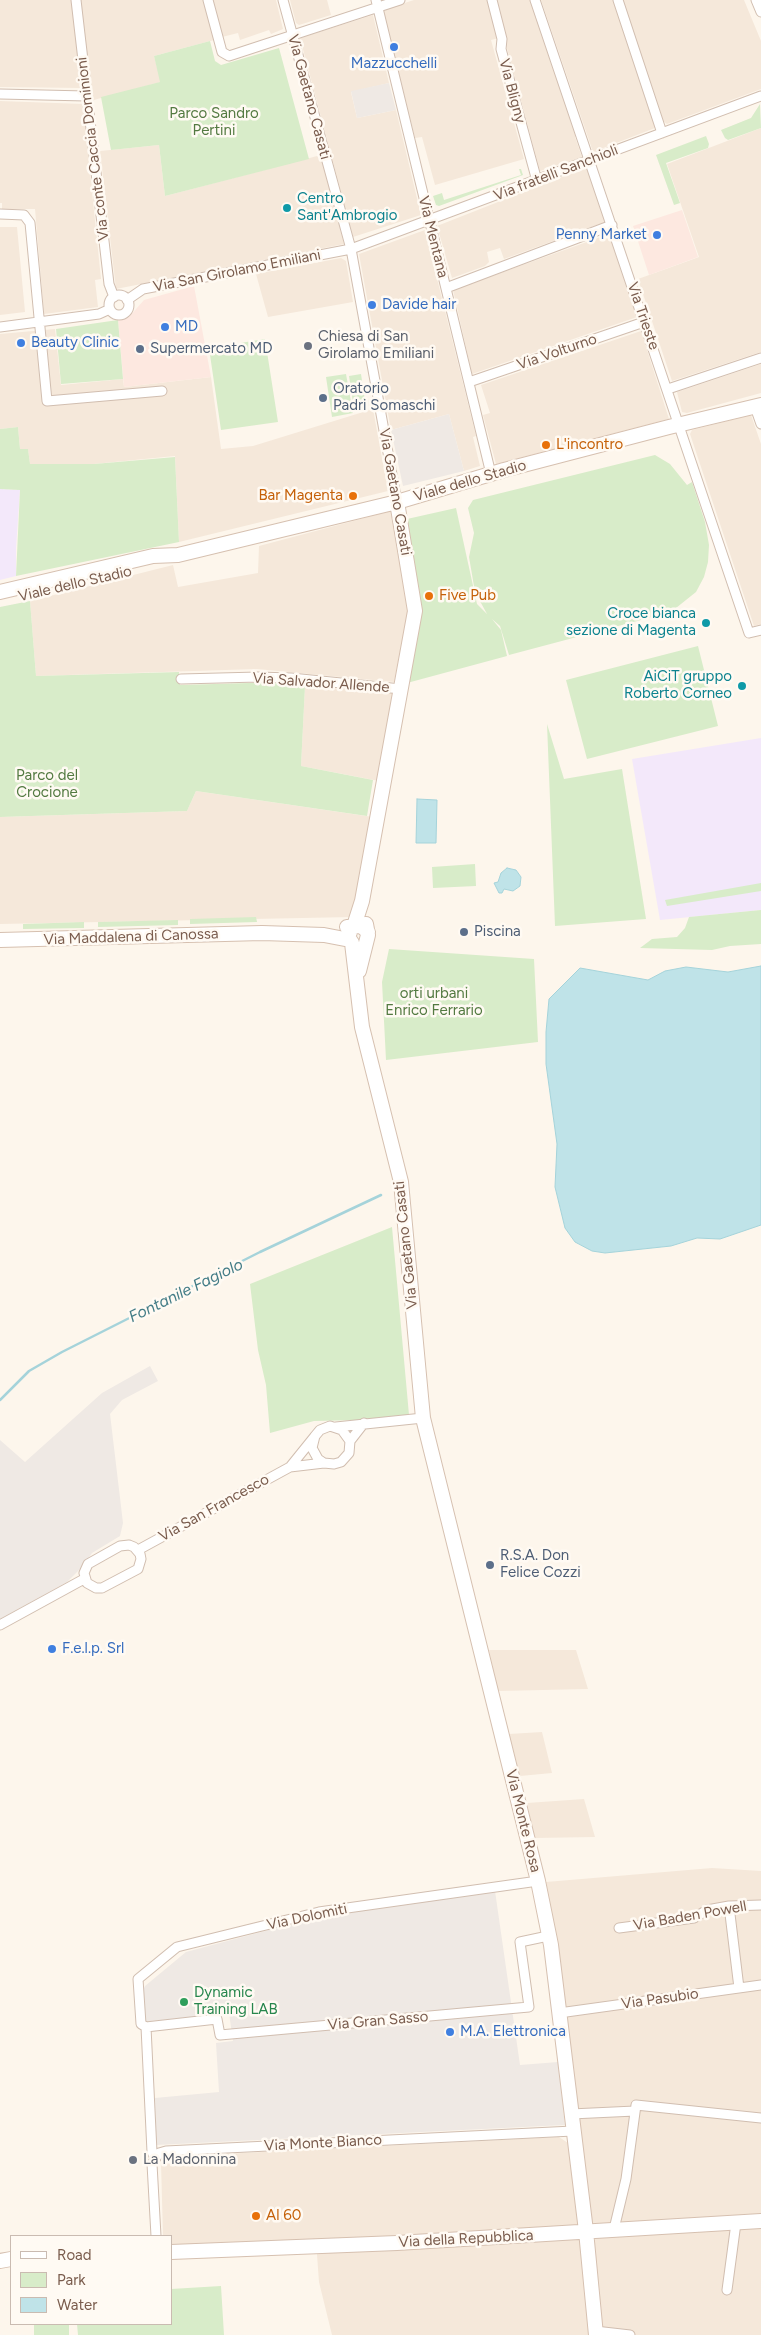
<!DOCTYPE html>
<html>
<head>
<meta charset="utf-8">
<style>
	body { margin:0 }
	#map { position:relative; width:761px; height:2335px; overflow:hidden; background:#fdf6ec; font-family:Figtree,sans-serif }
	canvas { display:block }
	.legend { position:absolute; left:10px; top:2235px; width:162px; height:90px; box-sizing:border-box; background:#fffaf3; border:1px solid #cabbb1; margin:0; padding:6px 9px; list-style:none; font-size:15px; color:#7a5c4d }
	.legend li { display:flex; align-items:center; gap:10px; height:25px }
	.legend b { width:25px; border:1px solid #cabbb1 }
</style>
</head>
<body>
<div id="map">
<canvas width="761" height="2335"></canvas>
<ul class="legend">
<li><b style="height:6px;background:#fff"></b>Road</li>
<li><b style="height:14px;background:#d8ecc9"></b>Park</li>
<li><b style="height:14px;background:#bfe3e8"></b>Water</li>
</ul>
</div>
<script>
const g = document.querySelector('canvas').getContext('2d');
g.lineJoin = 'round';
function fill(path, color) {
  g.fillStyle = color;
  g.fill(path, 'evenodd');
}
function poly(rows) {
  const path = new Path2D();
  for (const r of rows) {
    if (r.length === 3) {
      path.moveTo(r[0] + r[2], r[1]);
      path.arc(r[0], r[1], r[2], 0, 2 * Math.PI);
      continue;
    }
    path.moveTo(r[0], r[1]);
    for (let i = 2; i < r.length; i += 2) path.lineTo(r[i], r[i + 1]);
  }
  return path;
}
function stroke(path, color, width, dash) {
  g.strokeStyle = color;
  g.lineWidth = width;
  g.lineCap = dash ? 'butt' : 'round';
  g.setLineDash(dash || []);
  g.stroke(path);
}
function label(font, color, halo, rows, align = 'center') {
  g.font = font + ' Figtree,sans-serif';
  g.lineWidth = 5;
  g.setLineDash([]);
  g.textBaseline = 'middle';
  g.strokeStyle = halo;
  g.fillStyle = color;
  for (const [text, x, y, turn = 0] of rows) {
    g.save();
    g.translate(x, y);
    g.rotate((+turn || 0) * Math.PI / 180);
    g.textAlign = isNaN(turn) ? turn : align;
    if (halo) g.strokeText(text, 0, 0);
    g.fillText(text, 0, 0);
    g.restore();
  }
}
fill(poly([
	[0,0,72,0,81,88,0,87],
	[81,0,204,0,214,40,154,56,161,82,90,101],
	[213,0,276,0,283,29,271,34,269,30,240,40,238,33,222,37],
	[290,0,327,0,331,15,299,25,296,23],
	[414,0,489,0,499,38,491,40,524,159,435,185,422,137,415,138,383,10],
	[494,0,531,0,577,136,575,137,582,157,540,171],
	[541,0,614,0,655,128,593,152],
	[623,0,744,0,761,41,761,89,667,124,663,121],
	[373,15,389,83,351,92,357,118,396,110,421,215,353,237,300,38],
	[0,101,83,104,101,279,95,280,98,307,44,314,35,209,2,209,2,203,0,203],
	[761,128,761,352,672,381,638,279,699,257,667,164],
	[159,145,165,196,321,155,344,244,116,289,100,151],
	[587,167,605,222,504,259,500,248,487,252,489,262,485,266,452,278,437,226],
	[0,227,17,227,25,312,0,315],
	[425,230,476,436,473,437,480,466,464,471,449,414,391,430,359,254],
	[609,234,637,317,472,374,453,290],
	[341,258,346,261,353,302,268,317,256,274],
	[55,329,61,385,123,379,124,387,211,377,221,449,253,446,373,409,388,491,179,542,175,456,94,464,30,464,28,449,20,449,18,427,0,429,0,334],
	[641,331,669,419,496,464,483,415,490,413,481,385],
	[761,364,761,393,687,413,682,412,677,392],
	[751,415,761,444,761,624,754,626,690,434,692,430],
	[391,511,408,610,394,682,257,669,36,676,30,601,173,565,178,587,258,573,259,546],
	[305,686,395,693,379,781,301,766],
	[196,791,373,817,353,917,0,924,0,817,187,811],
	[489,1650,576,1650,588,1689,498,1691],
	[542,1732,552,1773,520,1776,509,1734],
	[584,1799,595,1837,535,1838,527,1803],
	[712,1868,761,1871,761,2335,332,2335,319,2282,316,2241,171,2246,171,2236,163,2236,161,2163,164,2157,559,2137,568,2143,578,2142,556,1944,546,1882]
]), '#f5e8da');
fill(poly([
	[682,210,698,257,649,275,633,226],
	[194,286,211,377,124,387,118,320,129,317,144,300]
]), '#fde8e0');
fill(poly([
	[389,83,396,110,357,118,351,91],
	[449,414,464,471,403,486,391,430],
	[150,1366,158,1381,122,1400,110,1414,123,1523,120,1536,92,1553,81,1568,67,1582,0,1619,0,1440,25,1462,102,1393],
	[495,1891,520,2065,558,2062,565,2125,156,2145,155,2098,219,2092,216,2043,233,2041,229,2013,143,2022,143,1990,145,1986,186,1952,321,1916]
]), '#efe9e4');
fill(poly([
	[0,489,20,490,16,548,16,576,0,580],
	[761,738,761,910,660,920,632,759]
]), '#f3e8fa');
fill(poly([
	[210,41,215,61,221,65,279,48,309,159,165,196,159,145,111,150,101,97,160,82,154,56],
	[760,104,761,128,728,140,725,138,721,130,751,118],
	[706,136,709,144,708,148,666,163,680,203,674,205,656,155],
	[519,169,521,169,523,175,439,206,436,205,433,196,442,193,444,200,521,175],
	[118,320,123,379,61,384,56,329],
	[265,339,278,422,221,430,209,348],
	[346,374,353,413,332,417,326,377],
	[361,374,366,407,354,409,349,376],
	[18,427,20,449,28,449,30,464,94,464,175,457,179,542,16,576,20,490,0,489,0,429],
	[655,455,670,464,687,485,692,482,705,522,709,545,708,562,704,577,696,592,671,612,509,655,500,626,492,619,501,630,507,656,407,683,421,612,407,519,456,508,477,604,487,614,475,592,469,557,474,533,468,508,473,500],
	[30,601,36,676,179,672,180,685,283,682,305,686,301,766,373,780,367,816,196,791,187,811,0,817,0,607],
	[698,646,718,726,587,759,566,680],
	[547,724,564,779,622,769,646,919,555,926],
	[475,864,476,886,433,888,432,867],
	[761,883,761,891,667,906,665,900],
	[761,910,761,944,730,946,712,950,640,948,652,939,677,937,685,928,689,917],
	[256,917,257,922,190,924,190,919],
	[178,920,178,925,98,927,98,922],
	[84,922,84,928,23,929,23,924],
	[389,949,534,959,538,1042,386,1060,382,982],
	[392,1227,409,1415,361,1420,314,1421,270,1433,266,1385,258,1350,250,1284],
	[221,2286,224,2335,78,2335,77,2324,171,2324,171,2289],
	[34,2324,69,2324,69,2335,34,2335]
]), '#d8ecc9');
const water = poly([
	[417,799,437,800,436,843,416,843,417,799],
	[507,868,516,870,521,877,520,886,513,891,504,889,502,893,499,893,494,883,498,882,501,873,507,868],
	[761,966,761,1225,720,1239,697,1238,671,1246,605,1253,592,1251,575,1242,565,1228,555,1187,557,1144,546,1064,546,1032,549,999,580,968,648,980,665,971,686,967,728,972,761,966]
]);
fill(water, '#bfe3e8');
stroke(water, '#a5d3da', 1);
stroke(poly([
	[0,1400,29,1371,62,1352,260,1252,381,1195]
]), '#a5d3da', 2.5);
const street = poly([
	[76,0,109,284,114,297],
	[208,0,222,52,229,56,400,0],
	[283,0,351,249,397,502],
	[376,0,491,474],
	[492,0,502,39,501,49,537,181],
	[535,0,749,633,761,630],
	[618,0,662,133],
	[756,0,761,12],
	[0,94,86,96],
	[0,214,24,215,30,223,47,401,162,391],
	[446,288,612,225],
	[119,305,10],
	[127,300,143,289,351,249,761,96],
	[0,327,99,314,110,309],
	[469,382,644,322],
	[668,389,761,358],
	[755,407,761,424],
	[181,679,258,677,291,678,401,689],
	[336,1427,423,1418],
	[350,1441,342,1430,330,1426,320,1430,315,1436,312,1448,318,1459,324,1463,334,1464,341,1462,349,1453,350,1441,364,1423],
	[290,1467,324,1463],
	[129,1545,134,1547,140,1554,141,1559,138,1569,102,1588,96,1588,87,1583,84,1573,88,1564,120,1546,129,1545],
	[138,1550,290,1467,315,1436],
	[0,1625,84,1579],
	[729,1906,739,1988],
	[619,1928,694,1918,707,1910,729,1906,761,1905],
	[559,2013,761,1985],
	[146,2027,217,2019,220,2035,529,2007,520,1942,548,1936],
	[146,2027,141,2024,138,1979,177,1947,319,1912,538,1881],
	[146,2027,152,2152,155,2158],
	[571,2114,635,2111],
	[614,2229,626,2179,636,2105,761,2118],
	[156,2236,152,2164,159,2153,166,2151,573,2131],
	[727,2290,736,2223],
	[595,2331,630,2335]
]);
const secondary = poly([
	[0,592,153,556,178,555,397,502,504,470,669,427,761,405],
	[354,926,362,901,415,611,397,502],
	[347,927,361,926,368,932],
	[352,927,348,937,352,943,362,1027,401,1182,423,1418,538,1881,551,1945,586,2231,596,2335],
	[0,940,262,933,324,935,350,940],
	[359,971,368,935,366,924],
	[171,2252,397,2243,761,2221],
	[0,2261,11,2259]
]);
stroke(street, '#d1beb0', 11);
stroke(secondary, '#d6c0b0', 16);
stroke(street, '#fff', 9);
stroke(secondary, '#fff', 14);
for (const [x, y, r, color] of [
	[394,47,5,"#3f7fe0"],
	[287,208,5,"#0f9aa8"],
	[657,235,5,"#3f7fe0"],
	[372,305,5,"#3f7fe0"],
	[165,327,5,"#3f7fe0"],
	[21,343,5,"#3f7fe0"],
	[308,346,5,"#6b7280"],
	[140,349,5,"#5c6f8a"],
	[323,398,5,"#5c6f8a"],
	[546,445,5,"#e8710a"],
	[353,496,5,"#e8710a"],
	[429,596,5,"#e8710a"],
	[706,623,5,"#0f9aa8"],
	[742,686,5,"#0f9aa8"],
	[464,932,5,"#5c6f8a"],
	[490,1565,5,"#5c6f8a"],
	[52,1649,5,"#3f7fe0"],
	[184,2002,5,"#2e9e5b"],
	[450,2032,5,"#3f7fe0"],
	[133,2160,5,"#6b7280"],
	[256,2216,5,"#e8710a"]
]) {
  const dot = new Path2D();
  dot.arc(x, y, r, 0, 2 * Math.PI);
  g.fillStyle = color;
  g.fill(dot);
  stroke(dot, '#fffaf3', 2);
}
label('15px', '#366cbe', '#fffaf3', [
	["Mazzucchelli",394,64,"center"],
	["Penny Market",647,235,"right"],
	["Davide hair",382,305],
	["MD",175,327],
	["Beauty Clinic",31,343],
	["F.e.l.p. Srl",62,1649],
	["M.A. Elettronica",460,2032]
], 'left');
label('15px', '#7a5c4d', '#fffaf3', [
	["Via Bligny",512,91,75],
	["Via Gaetano Casati",309,97,75],
	["Via conte Caccia Dominioni",93,149,-97],
	["Via fratelli Sanchioli",556,173,-21],
	["Via Mentana",433,237,76],
	["Via San Girolamo Emiliani",237,271,-11],
	["Via Trieste",643,316,71],
	["Via Volturno",557,352,-19],
	["Viale dello Stadio",470,481,-16],
	["Via Gaetano Casati",395,492,80],
	["Viale dello Stadio",75,584,-13],
	["Via Salvador Allende",321,683,4],
	["Via Maddalena di Canossa",131,937,-2],
	["Via Gaetano Casati",406,1245,-96],
	["Via San Francesco",214,1508,-29],
	["Via Monte Rosa",523,1821,76],
	["Via Baden Powell",690,1916,-10],
	["Via Dolomiti",307,1917,-12],
	["Via Pasubio",660,1999,-8],
	["Via Gran Sasso",378,2021,-5],
	["Via Monte Bianco",323,2143,-3],
	["Via della Repubblica",466,2239,-3]
]);
label('15px', '#537a41', '#fffaf3', [
	["Parco Sandro",214,114],
	["Pertini",214,131],
	["Parco del",47,776],
	["Crocione",47,793],
	["orti urbani",434,994],
	["Enrico Ferrario",434,1011]
]);
label('15px', '#0d838f', '#fffaf3', [
	["Centro",297,199,"left"],
	["Sant'Ambrogio",297,216,"left"],
	["Croce bianca",696,614],
	["sezione di Magenta",696,631],
	["AiCiT gruppo",732,677],
	["Roberto Corneo",732,694]
], 'right');
label('15px', '#5b616d', '#fffaf3', [
	["Chiesa di San",318,337],
	["Girolamo Emiliani",318,354],
	["La Madonnina",143,2160]
], 'left');
label('15px', '#4e5e75', '#fffaf3', [
	["Supermercato MD",150,349],
	["Oratorio",333,389],
	["Padri Somaschi",333,406],
	["Piscina",474,932],
	["R.S.A. Don",500,1556],
	["Felice Cozzi",500,1573]
], 'left');
label('15px', '#c56008', '#fffaf3', [
	["L'incontro",556,445],
	["Bar Magenta",343,496,"right"],
	["Five Pub",439,596],
	["Al 60",266,2216]
], 'left');
label('15px', '#27864d', '#fffaf3', [
	["Dynamic",194,1993],
	["Training LAB",194,2010]
], 'left');
label('italic 16px', '#437c86', '#fffaf3', [
	["Fontanile Fagiolo",186,1291,-26]
]);
</script>
</body>
</html>
